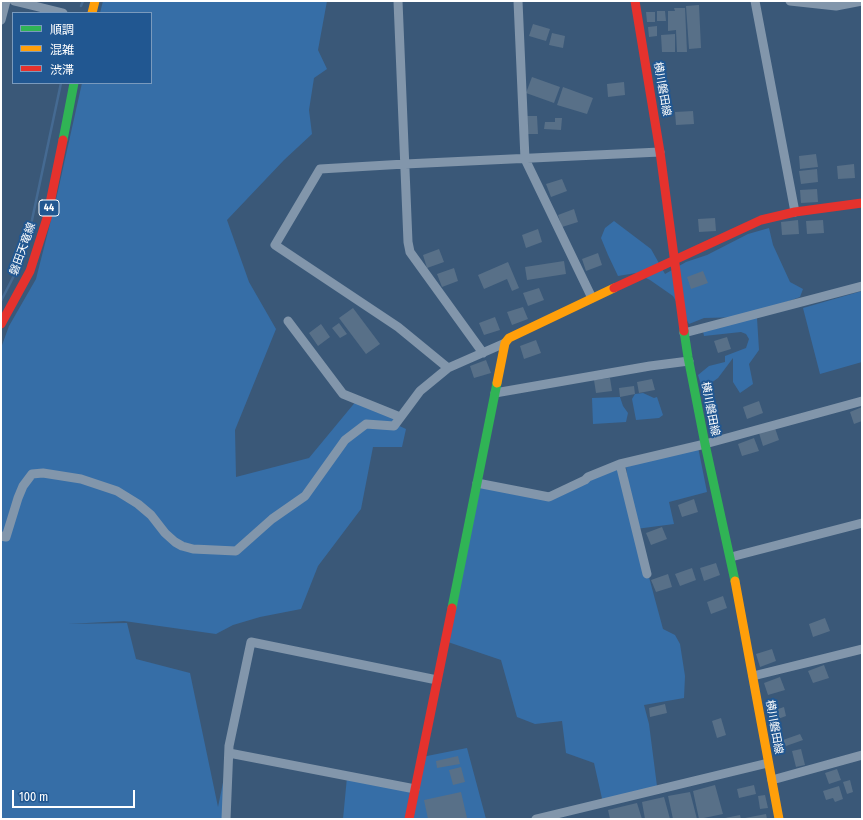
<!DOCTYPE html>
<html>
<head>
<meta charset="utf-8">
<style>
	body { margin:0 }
	#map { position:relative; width:863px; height:820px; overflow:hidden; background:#3a5878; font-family:"Fira Sans Condensed","Noto Sans JP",sans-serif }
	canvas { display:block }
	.frame { position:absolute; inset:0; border:2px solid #fff; pointer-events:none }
	.legend { position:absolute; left:12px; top:12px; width:140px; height:72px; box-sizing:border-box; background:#215791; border:1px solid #7a9abd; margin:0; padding:5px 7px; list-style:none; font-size:12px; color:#fff }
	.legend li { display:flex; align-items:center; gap:8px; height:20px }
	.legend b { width:20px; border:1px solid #7a9abd }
	.scale { position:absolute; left:12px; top:790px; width:123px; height:18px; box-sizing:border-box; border:2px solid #fff; border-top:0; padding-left:5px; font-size:12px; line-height:14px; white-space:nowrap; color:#fff; -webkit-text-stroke:3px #215791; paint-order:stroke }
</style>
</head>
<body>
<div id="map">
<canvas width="863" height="820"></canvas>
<div class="frame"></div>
<ul class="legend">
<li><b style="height:5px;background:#30b455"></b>順調</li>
<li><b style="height:5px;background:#ff9f0a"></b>混雑</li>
<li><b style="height:5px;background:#e5322d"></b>渋滞</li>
</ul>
<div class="scale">100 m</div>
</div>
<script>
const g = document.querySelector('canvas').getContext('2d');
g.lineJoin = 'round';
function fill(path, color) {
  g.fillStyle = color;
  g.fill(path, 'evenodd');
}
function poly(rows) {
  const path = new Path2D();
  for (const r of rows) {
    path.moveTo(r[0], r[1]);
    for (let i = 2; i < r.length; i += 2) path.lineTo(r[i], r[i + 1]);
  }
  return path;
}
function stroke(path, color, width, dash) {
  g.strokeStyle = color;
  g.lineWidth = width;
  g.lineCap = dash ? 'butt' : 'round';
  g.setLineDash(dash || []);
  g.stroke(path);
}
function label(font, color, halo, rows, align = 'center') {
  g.font = font + ' "Fira Sans Condensed","Noto Sans JP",sans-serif';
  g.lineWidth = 4;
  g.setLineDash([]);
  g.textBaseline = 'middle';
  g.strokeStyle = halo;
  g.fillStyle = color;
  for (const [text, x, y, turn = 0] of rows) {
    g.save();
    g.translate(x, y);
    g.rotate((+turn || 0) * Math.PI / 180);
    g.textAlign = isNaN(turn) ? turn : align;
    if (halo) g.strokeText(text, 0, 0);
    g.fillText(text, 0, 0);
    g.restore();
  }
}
fill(poly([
	[103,1,327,1,318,50,327,69,314,78,309,110,312,134,284,160,227,220,249,282,276,329,235,430,236,477,309,458,357,400,400,417,395,424,406,429,402,447,373,447,361,509,318,566,301,609,260,617,233,625,216,634,124,621,68,624,127,623,136,659,190,673,218,807,229,753,226,819,1,819,1,348,9,326,36,279,55,204,82,83,151,83,151,13,100,13],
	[614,221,651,249,665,274,686,262,707,255,748,234,769,228,773,245,790,282,803,289,800,297,750,315,757,318,759,350,749,364,753,384,740,393,733,382,733,358,718,378,711,383,701,385,698,375,709,366,725,362,725,356,746,348,749,339,746,334,741,332,704,336,703,331,743,317,704,318,689,324,673,296,650,280,636,273,618,276,608,255,601,238,605,228],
	[862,291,862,362,820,374,803,308],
	[643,393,654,398,657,397,663,415,659,418,636,420,632,399,635,394],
	[620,397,623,406,628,413,626,422,593,424,592,398],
	[698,447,707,492,669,502,674,524,636,529,663,629,675,635,680,644,685,676,684,698,644,705,649,724,658,794,642,793,603,803,594,763,566,753,562,721,535,724,517,717,501,660,445,641,481,484,535,498,620,464,634,520,626,467],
	[467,748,486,819,343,819,347,777,415,789,422,757]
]), '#366ea7');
stroke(poly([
	[81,6,83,1],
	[1,301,22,260,32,220,61,83]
]), '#456a92', 2.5);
fill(poly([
	[699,5,701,48,689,49,686,6],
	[674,8,685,8,687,52,677,52,676,30,668,31,668,11,675,11],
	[657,11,665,11,666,21,657,21],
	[646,12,655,12,655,22,647,22],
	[533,24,550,29,546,41,529,36],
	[657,26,657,36,649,37,648,27],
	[552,33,565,36,563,48,549,45],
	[675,34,675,52,662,52,661,35],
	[532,77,560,87,554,103,526,93],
	[624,82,625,95,608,97,607,84],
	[563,87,593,98,587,114,557,105],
	[693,111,694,124,676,125,675,112],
	[527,116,537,116,538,134,528,134],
	[555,118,562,118,561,130,544,129,545,122,555,122],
	[816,154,818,167,800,169,799,156],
	[854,164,855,178,838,179,837,166],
	[817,169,818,182,801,184,799,171],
	[562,179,567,191,551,197,546,184],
	[817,189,818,202,801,203,800,190],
	[574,209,578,222,562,227,558,215],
	[715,218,716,231,699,232,698,219],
	[798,220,799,234,782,235,781,222],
	[823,220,824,233,807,234,806,221],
	[538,229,542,242,526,248,522,235],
	[439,249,444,262,427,268,423,255],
	[598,253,602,265,586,271,582,259],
	[564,261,566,274,527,280,525,267],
	[508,262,519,288,512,291,507,279,484,289,478,275],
	[454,268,458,281,442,287,437,274],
	[703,271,708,283,691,289,687,277],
	[539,288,544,300,528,306,523,293],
	[523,307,528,319,512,325,507,312],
	[353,308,380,344,366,354,339,318],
	[495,317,500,330,484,335,479,323],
	[339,323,347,334,340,338,332,328],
	[321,324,330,337,318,346,309,333],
	[727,337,731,349,718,353,714,341],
	[536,340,541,353,524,359,520,346],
	[486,360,491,373,474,378,470,366],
	[610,378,612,391,596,393,594,380],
	[652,379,655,390,639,393,637,382],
	[634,386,635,394,620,397,619,388],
	[759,401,763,413,747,419,743,407],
	[862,407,862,421,854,424,850,412],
	[775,428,779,440,763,446,759,433],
	[754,438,759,451,742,456,738,444],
	[694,499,698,512,682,517,678,505],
	[662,527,667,539,651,545,646,533],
	[716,563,720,575,704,581,700,568],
	[692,568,696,580,680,586,675,574],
	[668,574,672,587,656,592,651,580],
	[723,596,727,608,711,614,707,602],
	[825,618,830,631,813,637,809,624],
	[772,649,776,661,760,667,756,654],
	[824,665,829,678,813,683,808,671],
	[780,677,785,690,768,695,764,683],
	[665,704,667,713,650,717,649,708],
	[784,707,786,716,775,720,772,711],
	[721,718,726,735,717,738,712,721],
	[800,734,803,740,786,746,783,740],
	[783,742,785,750,776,753,774,745],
	[801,749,805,765,796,767,792,751],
	[458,756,460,764,437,768,436,761],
	[461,767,465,782,453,785,449,770],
	[837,769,841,780,829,784,825,773],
	[850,780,853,792,847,794,843,782],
	[715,785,723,814,699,819,693,791],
	[754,785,756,794,739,798,737,789],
	[839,786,843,799,835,802,833,798,826,800,823,791],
	[461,792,467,818,428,819,424,800],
	[690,792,697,819,673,819,668,796],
	[765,795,768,808,760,809,758,796],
	[664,797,670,819,645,819,642,802],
	[637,803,642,819,610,819,608,810],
	[766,814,767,819,745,819,745,818],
	[740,815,741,819,725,819,725,818]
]), '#587088');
stroke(poly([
	[14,1,63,13],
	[398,1,408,242,410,252,483,353],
	[518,1,525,159,592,298],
	[755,1,795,212],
	[790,1,836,6,862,1],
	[1,20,6,1],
	[288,321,343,394,400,417],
	[684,333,862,286],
	[448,368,398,327,275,245,320,169,405,164,660,152],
	[495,393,650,366,689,361],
	[620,464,647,574],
	[477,483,549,497,585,480,588,477,620,464,705,444,862,401],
	[1,536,6,537,18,498,23,486,32,474,43,473,81,479,117,491,138,504,151,515,165,533,175,542,182,546,193,549,236,551,272,519,305,496,345,440,366,424,394,426,420,391,448,368,505,343],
	[731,557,862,523],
	[753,676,862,649],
	[229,753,415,789],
	[772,780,862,755],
	[226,819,229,746,251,642,437,680],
	[536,819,768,763]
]), '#8296ab', 9);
stroke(poly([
	[63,140,74,83],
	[684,331,688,357,705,444,735,581],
	[452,608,497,383]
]), '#30b455', 9);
stroke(poly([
	[92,13,95,1],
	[497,383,505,343,509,338,614,288],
	[735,581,779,819]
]), '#ff9f0a', 9);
stroke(poly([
	[635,1,660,152,684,331],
	[614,288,761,220,795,212,862,203],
	[1,324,30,271,47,218,63,140],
	[409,819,452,608]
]), '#e5322d', 9);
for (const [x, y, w] of [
	[49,208,20]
]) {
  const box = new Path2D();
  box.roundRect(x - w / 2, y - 8, w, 16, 3);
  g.fillStyle = '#215791';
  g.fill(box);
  stroke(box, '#fff', 1);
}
label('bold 10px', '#fff', null, [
	["44",49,208]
]);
label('11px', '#fff', '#215791', [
	["横川磐田線",662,89,80],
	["磐田天竜線",23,249,-70],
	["横川磐田線",710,409,79],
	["横川磐田線",774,727,80]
]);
</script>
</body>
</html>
